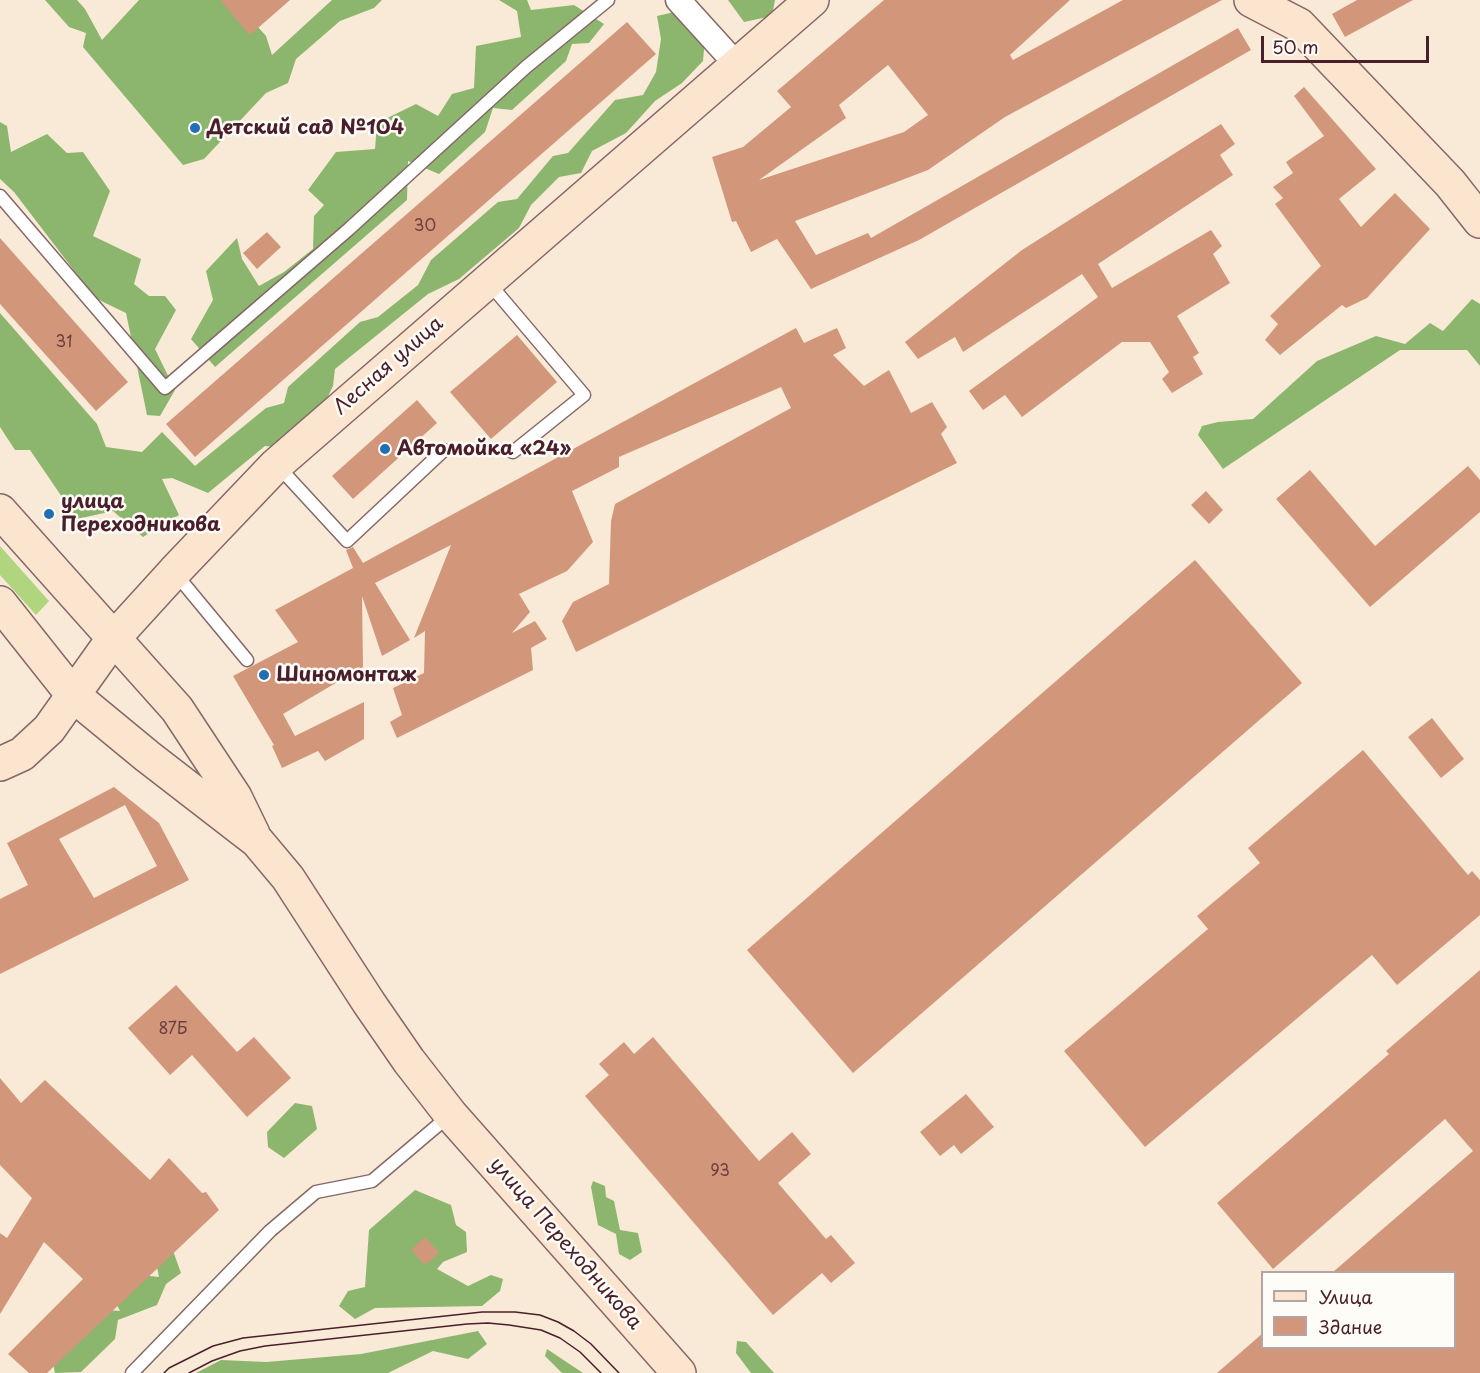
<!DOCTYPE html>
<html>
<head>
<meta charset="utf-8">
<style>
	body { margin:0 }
	#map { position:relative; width:1480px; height:1373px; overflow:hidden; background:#f8ead7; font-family:"Playpen Sans",sans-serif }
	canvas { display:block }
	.legend { position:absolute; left:1261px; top:1271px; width:195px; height:78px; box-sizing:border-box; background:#fdfcf7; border:2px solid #b5a4a5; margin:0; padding:8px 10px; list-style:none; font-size:18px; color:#4a1f2b }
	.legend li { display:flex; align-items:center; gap:12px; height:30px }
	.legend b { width:30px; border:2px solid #b5a4a5 }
	.scale { position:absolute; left:1261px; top:36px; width:168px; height:27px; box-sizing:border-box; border:3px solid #4a1f2b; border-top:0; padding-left:8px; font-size:18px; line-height:21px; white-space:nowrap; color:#4a1f2b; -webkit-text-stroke:4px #fdfcf7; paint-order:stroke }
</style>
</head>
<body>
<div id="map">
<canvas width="1480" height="1373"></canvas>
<ul class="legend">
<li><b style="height:8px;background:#fce5cf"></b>Улица</li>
<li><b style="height:16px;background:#d2977b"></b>Здание</li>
</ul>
<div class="scale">50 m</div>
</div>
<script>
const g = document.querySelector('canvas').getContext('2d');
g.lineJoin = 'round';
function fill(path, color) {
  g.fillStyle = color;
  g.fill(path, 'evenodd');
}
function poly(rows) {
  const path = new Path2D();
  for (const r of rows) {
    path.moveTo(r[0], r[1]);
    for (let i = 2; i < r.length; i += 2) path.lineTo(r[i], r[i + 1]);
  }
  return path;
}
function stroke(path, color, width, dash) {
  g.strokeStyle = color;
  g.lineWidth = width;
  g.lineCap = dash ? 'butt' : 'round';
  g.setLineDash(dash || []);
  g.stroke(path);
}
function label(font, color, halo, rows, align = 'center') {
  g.font = font + ' "Playpen Sans",sans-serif';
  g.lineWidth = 5;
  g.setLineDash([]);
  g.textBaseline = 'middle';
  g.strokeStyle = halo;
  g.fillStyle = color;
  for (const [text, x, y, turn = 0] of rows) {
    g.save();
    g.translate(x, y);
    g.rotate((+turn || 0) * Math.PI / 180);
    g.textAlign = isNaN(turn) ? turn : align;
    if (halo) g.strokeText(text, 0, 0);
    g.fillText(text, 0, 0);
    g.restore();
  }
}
fill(poly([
	[0,546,49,601,36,615,0,575]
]), '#b0d57e');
fill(poly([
	[45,0,77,0,85,9,102,40,139,0,234,0,266,36,272,55,332,0,382,0,374,8,340,21,296,59,288,83,266,93,204,159,183,165,83,47,86,33,69,27],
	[499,0,527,0,531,10,574,5,604,24,589,43,572,44,566,61,512,110,493,108,485,132,439,174,408,161,407,200,215,367,191,339,213,300,206,271,237,238,242,259,259,286,284,272,313,249,314,216,324,205,308,190,336,152,375,149,377,123,416,104,438,116,452,94,474,88,476,46,521,37,517,11],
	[728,0,775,0,772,16,744,22],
	[692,8,705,38,703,61,682,83,655,101,626,133,592,151,581,173,559,177,531,205,519,228,459,279,428,294,335,369,333,386,312,430,287,448,265,446,208,493,172,478,162,479,179,515,143,537,113,511,77,519,30,450,15,450,0,427,0,313,97,424,106,447,142,452,162,432,195,466,266,408,284,403,288,387,360,322,378,317,418,285,431,260,498,202,517,199,553,156,568,153,615,100,643,95,656,72,661,39,657,16],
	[0,122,7,126,11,152,47,134,67,153,83,152,110,191,93,236,141,259,134,284,149,296,165,296,176,310,155,349,175,390,160,416,147,415,126,313,95,298,14,192,0,179],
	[1472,299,1480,304,1480,366,1467,350,1400,350,1223,469,1198,435,1202,426,1218,422,1253,419,1317,361,1376,336,1405,344,1430,323,1443,331],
	[295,1103,312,1106,317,1129,284,1158,268,1147,267,1132],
	[593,1181,605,1186,606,1197,614,1201,620,1230,638,1233,642,1252,630,1260,619,1254,616,1234,598,1225,591,1187],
	[415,1190,451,1205,456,1225,466,1232,467,1252,443,1262,437,1269,468,1286,491,1275,503,1279,500,1291,482,1306,375,1308,355,1319,339,1306,348,1291,365,1287,369,1230],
	[172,1248,181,1273,166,1284,157,1305,118,1320,115,1339,81,1372,55,1373,50,1350,92,1309,120,1311,113,1297,140,1275,159,1277,155,1257],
	[478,1331,487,1344,468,1359,433,1351,388,1373,196,1373,221,1360,266,1362,361,1354],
	[737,1341,746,1342,774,1373,751,1373,736,1353],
	[547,1349,583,1373,562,1373,545,1356]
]), '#8cb66d');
fill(poly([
	[220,0,290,0,250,35],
	[884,0,1070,0,1010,55,1013,60,1123,0,1222,0,1005,117,928,170,795,221,816,255,868,233,871,238,1238,28,1251,50,919,240,811,289,777,239,751,252,736,221,732,222,712,157,743,147,791,107,777,91],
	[888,65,928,115,904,132,759,180,846,118,839,105],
	[1357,0,1413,0,1345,37,1332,14],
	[627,22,656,54,195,457,166,424],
	[1304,87,1376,169,1339,199,1361,227,1395,193,1430,229,1367,298,1346,308,1342,305,1280,355,1265,340,1278,324,1270,316,1321,266,1275,204,1283,198,1273,187,1293,173,1286,162,1324,136,1294,96],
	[1221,124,1235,144,1220,155,1233,175,1098,264,1112,288,1211,230,1222,246,1213,254,1230,283,1177,316,1199,353,1193,357,1203,374,1172,393,1162,379,1169,372,1150,342,1122,342,1022,417,1005,395,983,410,969,391,1098,297,1082,274,963,352,955,337,918,359,905,342,1022,250],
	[267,232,281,247,257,269,243,253],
	[0,238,128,382,96,411,0,304],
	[796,328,804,343,837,328,846,348,833,355,864,386,889,370,911,413,932,402,947,427,941,434,957,463,576,652,562,621,573,602,609,584,611,521,615,504,791,408,781,387,619,457,619,467,572,491,593,542,567,571,519,594,530,612,512,633,535,621,547,639,531,648,533,670,397,738,390,722,402,715,393,688,424,673,425,631,414,638,451,545,375,583,410,640,382,656,362,596,363,667,283,714,295,736,364,702,364,739,325,761,318,751,282,768,272,746,274,745,233,676,298,642,275,610,353,568,346,550,353,547,363,563],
	[517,335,557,382,491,439,450,392],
	[417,400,437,423,353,499,332,476],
	[1468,466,1480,480,1480,512,1370,607,1276,499,1310,470,1375,546],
	[1206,491,1223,510,1209,524,1191,505],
	[1195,560,1302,683,853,1073,747,950],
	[1432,718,1464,759,1441,778,1408,737],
	[1363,750,1468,875,1472,871,1480,880,1480,915,1397,985,1372,955,1145,1147,1064,1051,1208,929,1197,916,1260,863,1248,848],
	[114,787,159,823,189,880,0,974,0,899,28,885,7,843],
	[125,805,157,866,94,898,59,839],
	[1480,970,1480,1373,1217,1373,1263,1333,1263,1347,1455,1347,1455,1272,1333,1272,1473,1151,1445,1119,1273,1269,1217,1203,1389,1054,1386,1051],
	[176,985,237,1052,254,1037,291,1078,247,1117,192,1055,170,1075,128,1028],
	[653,1037,759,1161,792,1132,811,1154,778,1183,826,1239,831,1235,855,1263,831,1283,822,1273,773,1315,585,1096,609,1075,599,1064,624,1042,634,1054],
	[0,1078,21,1103,45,1080,150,1180,169,1158,202,1193,206,1192,219,1210,47,1373,29,1373,8,1354,83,1279,44,1242,0,1314,0,1233,7,1238,32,1198,0,1165],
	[966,1094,994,1127,961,1154,954,1145,940,1156,920,1132],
	[425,1237,439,1253,425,1265,411,1250]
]), '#d2977b');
const lane = poly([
	[0,196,165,388,349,229,526,67,608,0],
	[488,282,584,395,513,452],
	[277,465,347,541,444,450],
	[175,573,247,660],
	[132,1373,270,1231,316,1192,372,1181,450,1115]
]);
const street = poly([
	[678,0,737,65]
]);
const secondary = poly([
	[1251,0,1299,25,1450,183,1480,221],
	[0,511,177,709,235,797,253,834],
	[0,603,73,695,147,756,257,841,288,878,369,1003,409,1061,451,1115,679,1373],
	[0,764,22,754,49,729,113,639,174,572,276,465,812,0]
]);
stroke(lane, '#876667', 15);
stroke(street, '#876667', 27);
stroke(secondary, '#876667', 36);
stroke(lane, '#fff', 12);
stroke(street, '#fff', 24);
stroke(secondary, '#fce5cf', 33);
stroke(poly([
	[164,1373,169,1368,213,1346,243,1338,482,1312,515,1312,540,1315,558,1322,574,1331,591,1344,619,1373],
	[189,1373,212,1361,240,1351,265,1346,467,1324,488,1323,509,1325,541,1330,560,1338,580,1352,601,1373]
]), '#4a1f2b', 1.5);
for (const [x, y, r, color] of [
	[195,128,6,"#1f6fb2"],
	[385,449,6,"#1f6fb2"],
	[49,514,6,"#1f6fb2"],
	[264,675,6,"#1f6fb2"]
]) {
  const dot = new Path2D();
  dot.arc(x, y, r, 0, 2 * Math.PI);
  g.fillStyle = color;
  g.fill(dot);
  stroke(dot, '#fdfcf7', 2);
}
label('16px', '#6c3d3f', null, [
	["30",425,227],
	["31",64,343],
	["87Б",173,1030],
	["93",720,1172]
]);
label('bold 20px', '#4a1f2b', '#fdfcf7', [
	["Детский сад №104",207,128],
	["Автомойка «24»",397,449],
	["улица",61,502],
	["Переходникова",61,525],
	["Шиномонтаж",276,675]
], 'left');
label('20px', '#4a1f2b', '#fdfcf7', [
	["Лесная улица",389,366,-41],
	["улица Переходникова",565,1244,49]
]);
</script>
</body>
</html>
